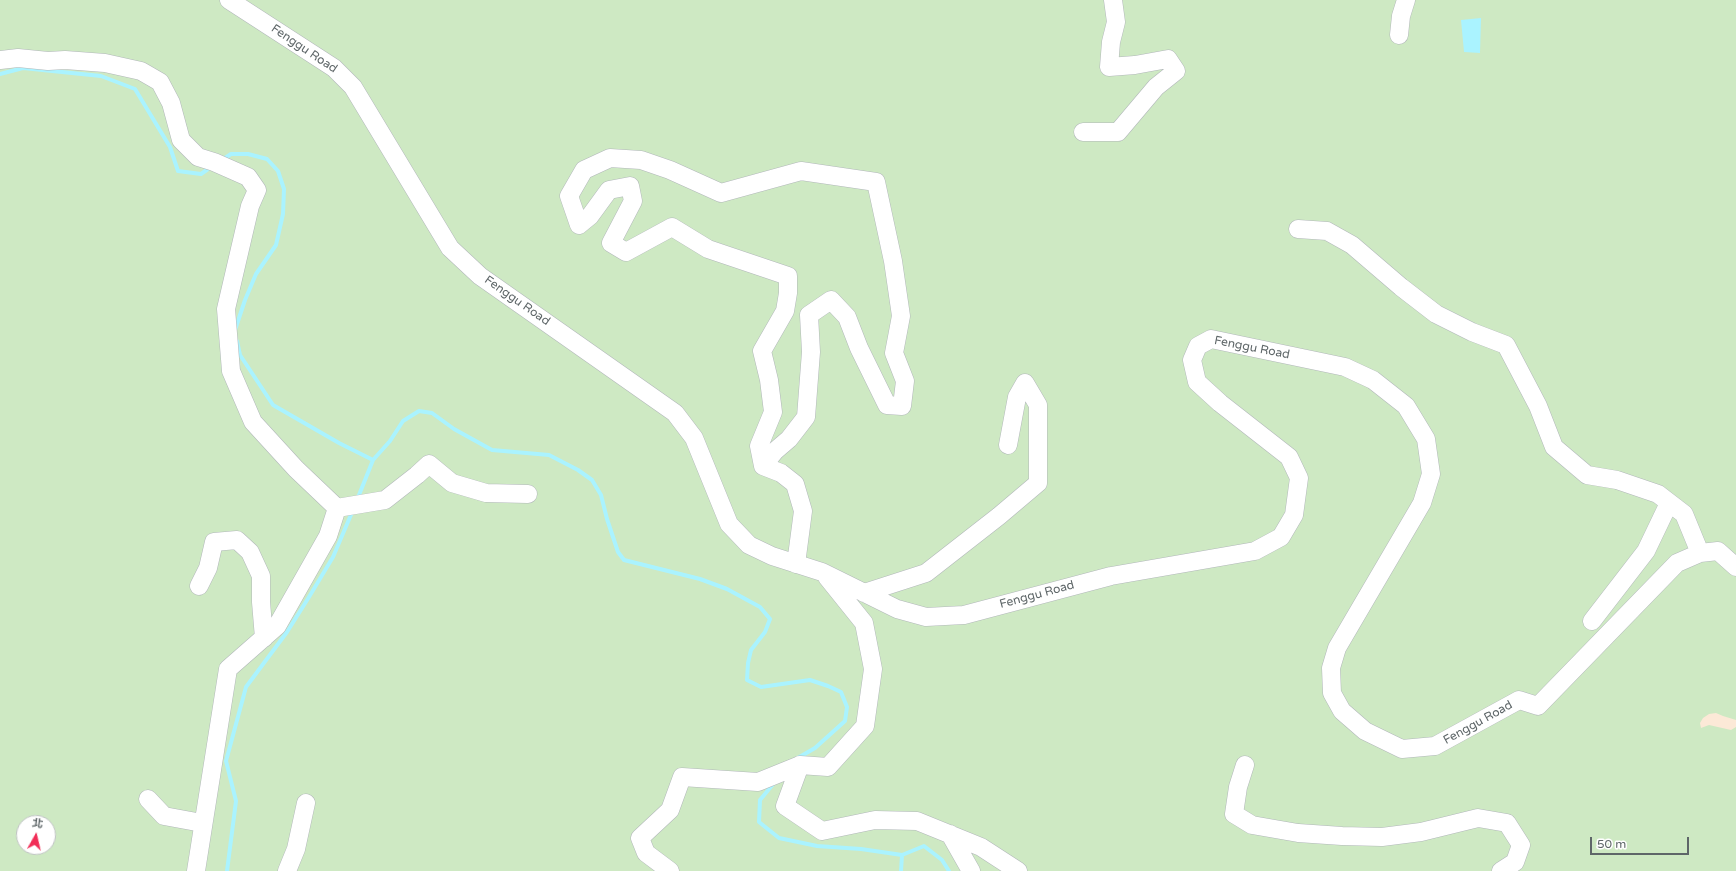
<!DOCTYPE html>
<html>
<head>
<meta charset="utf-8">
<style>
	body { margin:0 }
	#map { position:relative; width:1736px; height:871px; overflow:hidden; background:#f1ece7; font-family:"Varela Round","Noto Sans TC",sans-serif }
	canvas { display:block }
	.north { position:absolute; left:16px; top:815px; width:40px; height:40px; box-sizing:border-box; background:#fff; border:1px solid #bfc2c3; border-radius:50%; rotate:8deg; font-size:11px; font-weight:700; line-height:16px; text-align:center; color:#5e6668 }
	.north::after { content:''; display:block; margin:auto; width:14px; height:18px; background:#f12d57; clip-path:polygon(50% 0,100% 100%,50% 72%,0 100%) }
	.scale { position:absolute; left:1590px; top:837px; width:99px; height:18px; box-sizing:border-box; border:2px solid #5e6668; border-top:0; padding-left:5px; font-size:12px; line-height:14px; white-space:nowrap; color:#5e6668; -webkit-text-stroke:3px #fff; paint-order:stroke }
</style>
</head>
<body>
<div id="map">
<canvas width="1736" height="871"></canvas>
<div class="north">北</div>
<div class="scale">50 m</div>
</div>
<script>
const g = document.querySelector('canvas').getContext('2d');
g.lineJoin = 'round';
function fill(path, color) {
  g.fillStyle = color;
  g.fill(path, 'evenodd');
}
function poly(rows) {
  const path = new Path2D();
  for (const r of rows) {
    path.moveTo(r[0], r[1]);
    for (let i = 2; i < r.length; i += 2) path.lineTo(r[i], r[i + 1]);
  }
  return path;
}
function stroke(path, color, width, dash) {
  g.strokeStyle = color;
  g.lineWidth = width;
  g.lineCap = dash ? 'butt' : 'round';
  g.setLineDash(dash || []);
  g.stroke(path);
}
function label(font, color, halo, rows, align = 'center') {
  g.font = font + ' "Varela Round",sans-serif';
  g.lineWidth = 3.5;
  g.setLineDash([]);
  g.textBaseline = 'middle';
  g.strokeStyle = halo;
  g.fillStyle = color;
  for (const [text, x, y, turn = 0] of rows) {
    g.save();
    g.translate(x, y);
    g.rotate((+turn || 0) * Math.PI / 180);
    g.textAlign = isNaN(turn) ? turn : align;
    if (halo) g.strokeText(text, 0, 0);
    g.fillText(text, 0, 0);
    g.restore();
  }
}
fill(poly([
	[0,0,1736,0,1736,871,0,871],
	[24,823,48,823,48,847,24,847]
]), '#cee9c3');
fill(poly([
	[1716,713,1723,716,1736,720,1736,727,1731,730,1709,725,1701,728,1700,723,1703,718,1709,714]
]), '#fce9d7');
fill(poly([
	[1481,18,1480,53,1464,52,1461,20]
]), '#aaf3ff');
stroke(poly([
	[0,74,23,68,101,76,135,89,170,147,178,171,201,174,211,167],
	[222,160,231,154,248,154,267,159,278,171,284,189,283,214,276,245,256,274,245,300,235,330],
	[237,341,240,355,273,405,339,443,373,460,390,441,403,421,419,411,432,413,454,429,492,450,549,455,578,470,592,480,601,495,607,519,618,552,624,560,700,579,727,589,760,607,770,619,765,632,751,650,748,663,747,680,761,687,810,680,828,686,841,692,847,707,845,721,815,748,796,759],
	[357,500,373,460],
	[774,783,760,800,759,822,779,838,817,846,861,849,902,855,901,871],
	[902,855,924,846,942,860,949,871],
	[227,871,236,801,226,761,246,687,287,632,309,597,333,557,353,510]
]), '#aaf3ff', 4);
const minor = poly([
	[229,0,334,68,353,87,450,248,480,276,675,413,694,438,729,524,749,545,772,556,822,572,897,609,926,617,964,615,1111,576,1255,551,1281,537,1294,515,1299,478,1289,457,1220,403,1197,382,1192,360,1198,346,1211,339,1345,367,1373,380,1406,406,1426,439,1431,474,1422,503,1337,648,1331,668,1332,693,1342,711,1365,731,1402,749,1435,746,1519,700,1538,706,1677,563,1700,553,1718,551,1736,567],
	[1399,35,1401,16,1406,0],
	[0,60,18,58,48,61,65,60,105,63,141,71,160,82,171,103,181,140,198,157,214,162,248,177,257,190,250,206,226,309,231,371,253,422,296,469,337,508,328,536,277,626,228,669,196,871],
	[1083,132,1118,132,1156,87,1176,71,1168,59,1135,65,1109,67,1111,42,1116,22,1113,0],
	[1298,229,1327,231,1352,245,1401,287,1436,314,1472,332,1506,345,1538,406,1554,447,1587,475,1617,480,1658,494,1684,514,1700,553],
	[763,466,775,451,789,439,806,417,811,352,809,315,831,300,847,317,859,348,887,405,902,406,905,381,894,353,901,316,893,261,876,182,801,171,721,193,670,170,641,160,610,158,584,170,569,196,579,225,590,216,609,190,630,186,633,201,611,243,626,252,672,227,708,249,788,276,788,293,785,311,762,351,769,380,773,412,759,446,763,466,781,473,795,484,803,511,796,564],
	[337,508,385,500,417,475,429,464,452,483,486,493,528,494],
	[827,577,864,623,873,669,865,726,828,767,800,765,785,806,822,831,875,820,917,821,981,847,1018,871],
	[199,586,208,568,214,542,237,540,250,552,261,576,261,602,264,638],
	[864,593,926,573,999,516,1038,483,1038,405,1025,383,1017,397,1008,445],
	[1592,621,1646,551,1669,503],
	[1245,765,1238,787,1234,814,1252,825,1298,833,1342,836,1382,837,1421,832,1478,818,1507,823,1521,845,1515,862,1501,871],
	[148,799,164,816,202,823],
	[950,834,971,871],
	[287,871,296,849,306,803],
	[670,871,646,853,640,838,670,810,682,777,758,782,800,765]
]);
stroke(minor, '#b2b8ba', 19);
stroke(minor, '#fff', 18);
label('12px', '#5e6668', '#fff', [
	["Fenggu Road",304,49,34],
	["Fenggu Road",517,301,35],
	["Fenggu Road",1252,348,11],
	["Fenggu Road",1037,595,-15],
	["Fenggu Road",1478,723,-29]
]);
</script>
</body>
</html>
